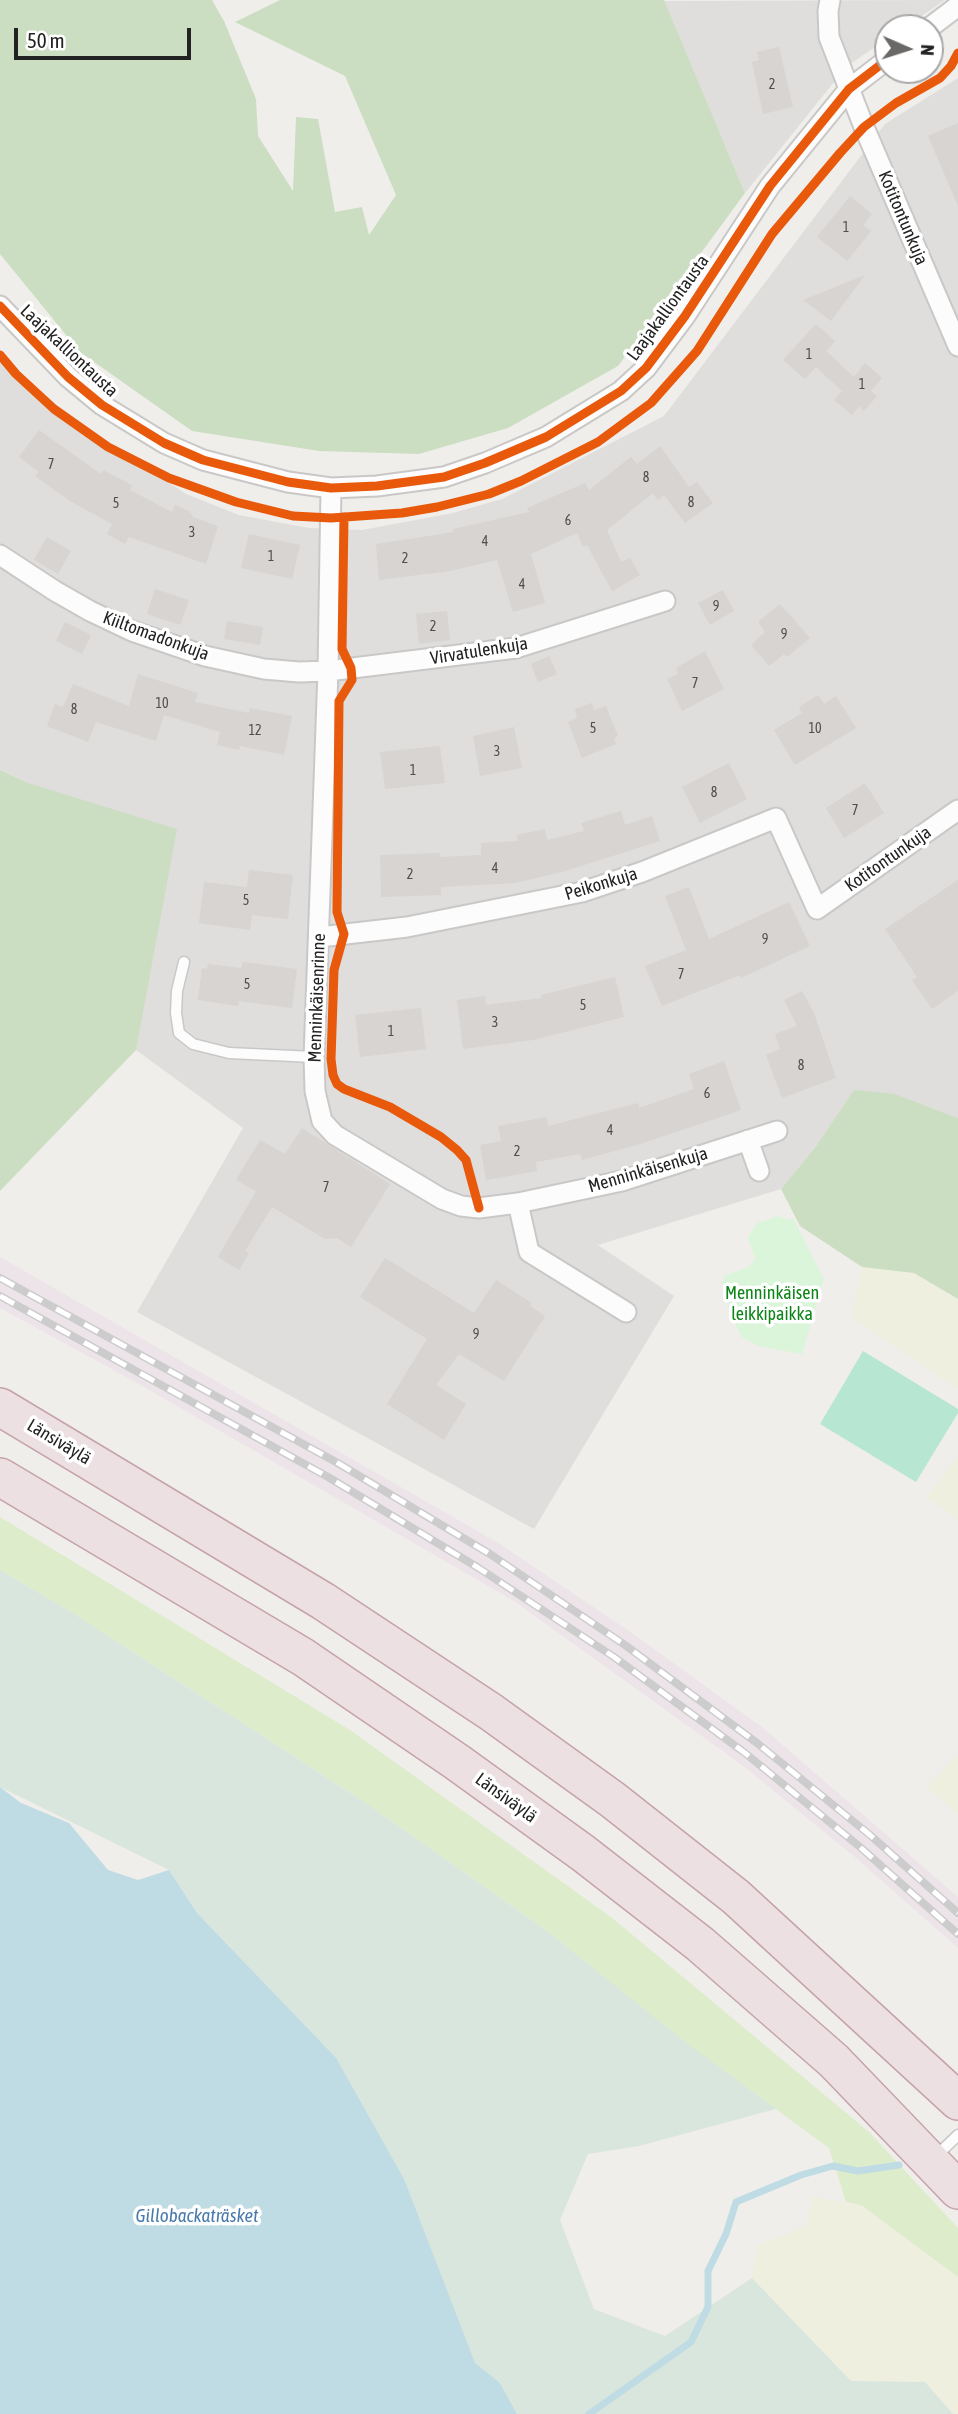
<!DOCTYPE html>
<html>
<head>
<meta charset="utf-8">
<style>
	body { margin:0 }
	#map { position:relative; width:958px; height:2414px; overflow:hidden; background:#f0eeeb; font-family:"Asap Condensed",sans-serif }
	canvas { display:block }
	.north { position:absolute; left:874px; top:14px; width:70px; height:70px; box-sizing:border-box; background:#fff; border:2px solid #a7a7a7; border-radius:50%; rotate:93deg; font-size:19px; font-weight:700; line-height:28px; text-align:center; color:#222 }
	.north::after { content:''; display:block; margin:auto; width:24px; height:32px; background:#6a6968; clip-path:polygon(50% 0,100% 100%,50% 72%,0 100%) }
	.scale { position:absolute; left:14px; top:28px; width:177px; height:32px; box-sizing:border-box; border:4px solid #222; border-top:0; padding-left:9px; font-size:21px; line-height:24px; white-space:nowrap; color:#222; -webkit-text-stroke:5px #fff; paint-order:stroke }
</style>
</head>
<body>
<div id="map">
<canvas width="958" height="2414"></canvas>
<div class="north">N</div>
<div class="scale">50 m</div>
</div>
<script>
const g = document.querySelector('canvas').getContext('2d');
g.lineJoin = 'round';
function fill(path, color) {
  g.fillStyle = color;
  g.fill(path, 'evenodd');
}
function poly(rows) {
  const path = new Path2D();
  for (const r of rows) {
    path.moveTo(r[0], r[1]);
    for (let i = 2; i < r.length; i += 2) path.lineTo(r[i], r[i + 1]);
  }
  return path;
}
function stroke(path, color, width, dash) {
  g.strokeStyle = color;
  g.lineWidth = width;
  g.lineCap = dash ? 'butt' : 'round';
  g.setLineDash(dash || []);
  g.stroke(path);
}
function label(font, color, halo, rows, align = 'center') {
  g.font = font + ' "Asap Condensed",sans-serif';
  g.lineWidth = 7;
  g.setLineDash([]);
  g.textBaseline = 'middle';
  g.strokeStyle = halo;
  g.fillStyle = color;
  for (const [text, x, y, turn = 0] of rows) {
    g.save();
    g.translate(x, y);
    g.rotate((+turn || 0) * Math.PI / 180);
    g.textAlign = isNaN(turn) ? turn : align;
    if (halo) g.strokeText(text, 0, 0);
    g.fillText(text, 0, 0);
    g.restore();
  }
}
fill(poly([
	[945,0,904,28,888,28,888,38,846,67,745,193,664,1],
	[958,78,958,1118,895,1094,817,1145,781,1189,598,1245,674,1296,534,1529,137,1312,243,1128,136,1050,144,986,28,783,0,770,0,353,38,396,186,494,239,515,309,528,362,530,453,513,502,499,664,416,885,124]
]), '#dfdedc');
fill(poly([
	[0,1257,500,1544,629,1631,762,1727,958,1897,958,1948,856,1858,742,1765,514,1601,137,1383,0,1308]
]), '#ede4e9');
fill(poly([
	[862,1267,914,1273,958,1299,958,1389,851,1317],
	[958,1457,958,1520,927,1497],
	[958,1755,958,1814,927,1787],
	[813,2197,861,2205,958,2277,958,2414,953,2414,925,2382,851,2381,752,2278,757,2245,805,2227]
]), '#efefdf');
fill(poly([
	[0,1517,350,1730,611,1917,869,2132,958,2228,958,2277,861,2205,846,2202,829,2148,680,2039,551,1934,366,1803,68,1610,0,1570]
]), '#ddeccb');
fill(poly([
	[0,0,212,0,224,21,256,99,258,136,293,191,296,117,318,119,335,212,362,207,369,235,396,195,345,76,235,22,280,0,664,0,745,193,618,366,508,428,419,454,319,451,192,431,80,352,0,254],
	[0,770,28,783,177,829,136,1050,0,1191],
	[854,1090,895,1094,958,1118,958,1299,914,1273,862,1267,800,1226,781,1189,817,1145]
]), '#cbdec1');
fill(poly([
	[0,1570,68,1610,366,1803,551,1934,680,2038,776,2109,639,2146,588,2154,560,2220,594,2309,665,2336,752,2278,851,2381,925,2382,953,2414,517,2414,500,2383,475,2364,445,2290,335,2058,197,1913,169,1870,0,1787]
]), '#d9e6de');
fill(poly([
	[779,1216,787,1220,793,1218,824,1279,802,1354,758,1346,742,1337,731,1316,722,1282,726,1275,749,1267,755,1259,748,1237,757,1223]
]), '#daf5da');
fill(poly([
	[863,1351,958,1409,958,1413,916,1482,820,1424]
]), '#b7e6d2');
fill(poly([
	[0,1787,21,1803,69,1823,108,1870,138,1880,169,1870,197,1913,336,2058,404,2179,475,2363,500,2383,517,2414,0,2414]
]), '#bfdbe3');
stroke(poly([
	[589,2414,691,2342,708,2307,708,2271,726,2234,736,2202,801,2175,833,2166,858,2171,899,2165]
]), '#bfdbe3', 7);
fill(poly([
	[779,47,793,107,763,114,752,62,759,60,757,52],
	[958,123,958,206,928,136],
	[850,196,872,214,863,225,871,231,847,261,817,237],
	[865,275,831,321,803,300],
	[816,324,835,341,826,351,854,377,865,363,882,378,871,391,877,396,864,411,859,406,852,415,834,400,842,391,816,367,805,379,783,360],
	[39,430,101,474,103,470,132,485,130,490,172,512,175,505,189,511,193,517,218,526,206,564,129,537,125,544,107,534,112,524,70,501,35,476,39,472,19,457],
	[660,446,689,487,697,482,713,503,685,523,664,495,658,500,653,493,607,530,621,562,630,558,640,575,612,591,587,545,583,547,577,533,531,554,545,603,513,612,497,560,450,571,379,580,376,544,454,532,453,529,529,512,527,508,585,483,589,490,631,457,637,464],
	[249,534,300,545,292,579,241,568],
	[47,537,71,551,58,574,34,560],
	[155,589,189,600,180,625,147,614],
	[723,590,734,611,710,625,698,603],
	[780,604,810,638,787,657,784,654,769,666,751,645,765,632,758,622],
	[447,611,450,640,419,644,416,614],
	[227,621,263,627,260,645,224,639],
	[65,622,91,635,82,654,56,641],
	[705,651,724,689,682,711,667,679,678,674,676,668],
	[549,656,557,674,538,682,531,664],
	[138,674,198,693,195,702,249,713,250,708,292,716,284,755,240,746,239,750,217,745,220,732,164,715,156,741,96,722,88,742,47,726,55,704,63,707,73,684,129,706],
	[818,695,824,704,836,696,856,728,795,765,774,730,802,713,799,707],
	[592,703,594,710,606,706,618,736,614,738,616,744,582,758,568,722,577,718,575,709],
	[514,727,522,768,480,776,473,736],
	[440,746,445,783,385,789,380,752],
	[729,763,747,799,700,823,682,787],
	[865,783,884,813,844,838,826,808],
	[621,811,625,825,652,816,660,841,562,872,515,883,441,887,441,895,381,897,380,855,440,853,440,857,481,855,481,843,518,841,517,835,545,829,547,840,584,831,581,823],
	[249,870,293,875,288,919,252,915,250,930,199,923,204,882,247,887],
	[958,880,958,991,932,1009,912,980,917,977,885,929],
	[689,887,709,939,789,902,810,946,741,978,740,975,662,1006,645,966,686,950,665,896],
	[243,962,297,969,292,1008,239,1001,238,1006,198,1000,202,968,207,969,208,964,241,968],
	[615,977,624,1017,533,1040,463,1049,457,1000,485,996,486,1005,542,998,541,995],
	[802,991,814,1013,836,1078,782,1098,766,1055,780,1049,775,1034,797,1026,784,1000],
	[421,1008,426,1049,360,1057,355,1015],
	[724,1061,741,1110,640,1144,582,1160,580,1154,536,1162,537,1171,486,1180,480,1145,501,1141,498,1126,547,1117,548,1126,638,1103,639,1108,694,1089,689,1074],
	[302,1128,390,1184,351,1247,337,1238,325,1239,272,1207,245,1251,249,1253,239,1270,218,1257,256,1191,236,1180,260,1140,285,1154],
	[385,1258,474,1313,496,1280,532,1303,530,1306,545,1316,504,1381,459,1354,436,1385,466,1404,444,1440,387,1404,427,1339,360,1297]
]), '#d7d4d2');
const service = poly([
	[184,962,177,991,176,1013,179,1033,193,1044,229,1053,314,1057],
	[935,2157,958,2135]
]);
const minor = poly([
	[830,0,828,11,829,37,864,127,958,346],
	[929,28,958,6],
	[0,306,68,377,102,405,164,443,203,460,288,482,331,488,377,486,444,477,485,463,546,437,621,391,646,368,685,316,770,186,849,89,888,59],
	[331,488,328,671,314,1057,315,1091,322,1121,335,1135,442,1199,461,1206,479,1208,518,1203,529,1252,626,1312],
	[0,555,55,591,90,611,132,631,205,656,264,669,299,672,328,671,516,648,665,601],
	[320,937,407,927,582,892,642,872,776,818,817,909,958,810],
	[748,1140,759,1171],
	[518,1203,622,1181,777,1131]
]);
const motorway = poly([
	[0,1407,323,1601,491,1712,613,1800,736,1897,958,2101],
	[0,1477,303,1657,457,1762,583,1853,700,1944,834,2061,958,2190]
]);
stroke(service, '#c9c8c7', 13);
stroke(minor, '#c9c8c7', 23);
stroke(motorway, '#c5a2ac', 40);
stroke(service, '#fdfcfc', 10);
stroke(minor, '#fdfcfc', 19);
stroke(motorway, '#ece0e2', 37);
const rail = poly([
	[0,1278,336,1462,490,1554,625,1645,757,1743,870,1835,958,1913],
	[0,1296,328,1477,477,1567,614,1657,745,1753,860,1847,958,1934]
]);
stroke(rail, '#ccc', 8);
stroke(rail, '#fff', 5, [16]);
stroke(poly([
	[0,306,68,377,102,405,164,443,203,460,288,482,331,488,377,486,444,477,485,463,546,437,621,391,646,368,685,316,770,186,849,89,888,59],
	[0,355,16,374,54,409,108,447,169,478,236,502,293,516,331,518,402,513,437,507,489,494,521,481,598,442,651,403,697,351,772,234,840,153,864,127,896,103,940,78,951,66,958,53],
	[344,517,342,649,351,668,352,680,339,701,337,912,344,934,334,970,331,1059,333,1075,337,1084,344,1089,390,1107,441,1137,457,1150,466,1160,479,1208]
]), '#e8590c', 9);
label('14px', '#4f4e4e', null, [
	["2",772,85],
	["1",846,228],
	["1",809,355],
	["1",862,385],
	["7",51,465],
	["8",646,478],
	["8",691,503],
	["5",116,504],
	["6",568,521],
	["3",192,533],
	["4",485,542],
	["1",271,557],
	["2",405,559],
	["4",522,585],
	["9",716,607],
	["2",433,627],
	["9",784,635],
	["7",695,684],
	["10",162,704],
	["8",74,710],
	["5",593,729],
	["10",815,729],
	["12",255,731],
	["3",497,752],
	["1",413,771],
	["8",714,793],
	["7",855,811],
	["4",495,869],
	["2",410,875],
	["5",246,901],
	["9",765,940],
	["7",681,975],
	["5",247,985],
	["5",583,1006],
	["3",495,1023],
	["1",391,1032],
	["8",801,1066],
	["6",707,1094],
	["4",610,1131],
	["2",517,1152],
	["7",326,1188],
	["9",476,1335]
]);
label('18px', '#222', '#fff', [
	["Kotitontunkuja",903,218,67],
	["Laajakalliontausta",668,308,-54],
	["Laajakalliontausta",69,351,43],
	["Kiiltomadonkuja",156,636,20],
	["Virvatulenkuja",479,651,-9],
	["Kotitontunkuja",888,859,-35],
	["Peikonkuja",601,884,-17],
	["Menninkäisenrinne",317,998,-88],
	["Menninkäisenkuja",648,1170,-16],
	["Länsiväylä",59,1442,31],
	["Länsiväylä",506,1798,36]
]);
label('18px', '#0c8416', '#fff', [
	["Menninkäisen",772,1293],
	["leikkipaikka",772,1314]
]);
label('italic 19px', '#4a7aab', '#fff', [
	["Gillobackaträsket",197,2216]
]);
</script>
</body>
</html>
